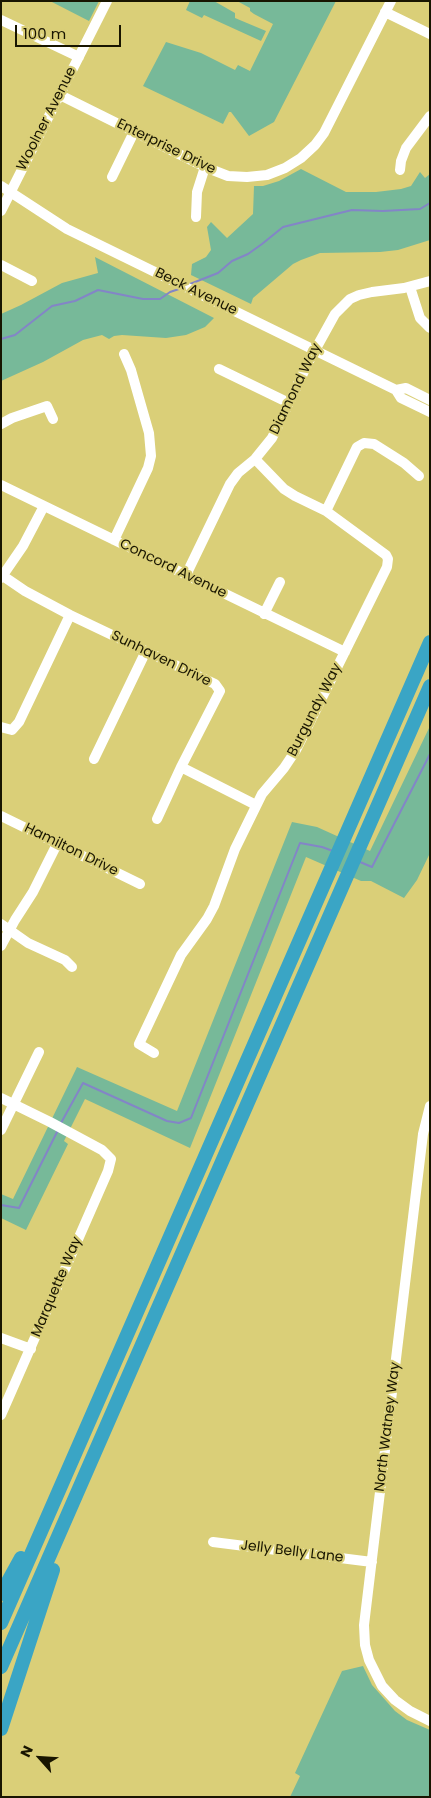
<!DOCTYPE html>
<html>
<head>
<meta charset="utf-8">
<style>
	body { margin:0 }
	#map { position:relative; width:431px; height:1798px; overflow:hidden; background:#dacf78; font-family:Poppins,sans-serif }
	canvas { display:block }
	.frame { position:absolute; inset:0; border:2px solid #181500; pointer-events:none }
	.north { position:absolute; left:15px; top:1733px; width:50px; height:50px; -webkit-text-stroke:4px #dacf78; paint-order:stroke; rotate:296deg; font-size:14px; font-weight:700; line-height:20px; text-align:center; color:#181500 }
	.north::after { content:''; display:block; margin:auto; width:18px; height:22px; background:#181500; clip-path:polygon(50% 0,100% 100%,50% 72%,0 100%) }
	.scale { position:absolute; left:15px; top:25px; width:106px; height:22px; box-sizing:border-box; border:2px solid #181500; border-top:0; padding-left:6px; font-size:15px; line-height:18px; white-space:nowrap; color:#181500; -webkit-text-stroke:4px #dacf78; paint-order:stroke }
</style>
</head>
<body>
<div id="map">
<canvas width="431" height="1798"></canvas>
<div class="frame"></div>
<div class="north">N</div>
<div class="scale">100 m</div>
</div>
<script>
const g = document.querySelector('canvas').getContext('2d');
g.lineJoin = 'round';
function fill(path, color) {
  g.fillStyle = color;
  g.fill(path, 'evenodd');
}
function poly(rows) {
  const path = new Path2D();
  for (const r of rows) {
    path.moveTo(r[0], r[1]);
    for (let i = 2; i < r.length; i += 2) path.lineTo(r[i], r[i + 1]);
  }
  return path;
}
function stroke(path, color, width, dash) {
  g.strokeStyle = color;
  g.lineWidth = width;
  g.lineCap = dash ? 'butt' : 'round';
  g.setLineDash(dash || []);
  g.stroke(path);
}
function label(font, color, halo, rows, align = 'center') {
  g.font = font + ' Poppins,sans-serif';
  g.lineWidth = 4.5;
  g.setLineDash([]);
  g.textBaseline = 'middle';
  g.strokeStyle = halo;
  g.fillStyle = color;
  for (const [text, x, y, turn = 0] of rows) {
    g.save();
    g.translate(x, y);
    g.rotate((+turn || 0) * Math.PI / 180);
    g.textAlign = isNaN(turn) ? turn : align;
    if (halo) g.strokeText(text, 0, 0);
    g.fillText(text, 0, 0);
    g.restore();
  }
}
fill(poly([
	[50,1,99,1,89,21],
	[190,1,214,1,235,13,235,18,266,31,261,41,204,15,202,18,186,10],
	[237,1,336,1,274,122,249,136,231,112,229,112,223,124,143,86,166,42,201,53,235,70,238,65,250,71,273,24,254,14,250,11,250,8],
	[301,169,346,192,376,192,401,189,411,186,420,172,425,178,430,174,430,240,398,250,380,252,320,253,301,260,293,264,253,298,251,304,191,275,192,264,206,257,211,250,207,227,211,222,227,238,253,214,254,186,263,186,279,181],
	[95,257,214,318,205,327,186,335,166,338,122,335,114,336,109,339,102,335,83,340,43,362,1,381,1,314,21,305,62,283,98,273],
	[430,726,430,853,417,880,404,898,371,881,361,881,306,857,190,1148,85,1099,64,1141,68,1144,26,1230,1,1218,1,1194,13,1199,77,1067,177,1111,292,822,317,827,370,851],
	[363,1666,372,1685,395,1711,407,1720,430,1730,430,1797,290,1797,300,1776,295,1773,342,1671]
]), '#77b999');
stroke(poly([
	[190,284,218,273,232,261,248,254,262,244,283,227,352,210,383,211,420,209,430,203],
	[1,339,15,335,52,306,75,301,98,290,143,299,160,299,170,292,179,289],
	[360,862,372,867,430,754],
	[61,1123,83,1083,167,1121,179,1123,191,1118,300,843,322,847,333,851],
	[1,1205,19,1208,58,1130]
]), '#8385c7', 2);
stroke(poly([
	[385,12,430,34],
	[1,20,79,57],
	[60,95,205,167,228,176,247,177,267,175,285,168,301,158,315,145,324,133,391,1],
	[400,170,401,161,406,148,430,116],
	[112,177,134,132],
	[1,186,67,229,396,390,401,398,430,412],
	[1,211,107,1],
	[196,217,197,192,205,167],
	[1,265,32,281],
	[410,287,420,318,430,328],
	[219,369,289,403],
	[396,390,406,388,430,400],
	[1,424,12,418,47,406,53,419],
	[1,485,345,652],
	[326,511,357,447,364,443,374,444,404,463,419,476],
	[114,540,148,468,151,456,149,433,131,370,124,354],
	[186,575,230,484,238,473,255,459,272,438,309,361,335,314,350,299,359,295,372,292,404,288,430,281],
	[3,576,25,591,70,615,215,684,220,691,181,767,256,805],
	[1,578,23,546,44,506],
	[264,614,280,582],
	[1,727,12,730,19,722,70,615],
	[94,759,146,651],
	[1,816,140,884],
	[157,819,181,767],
	[1,924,28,943,65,960,72,967],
	[1,946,15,920,33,892,57,844],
	[154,1053,139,1044,181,955,207,919,214,906,235,849,262,794,284,768,296,750,387,567,388,559,386,555,326,511,295,496,284,489,255,459],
	[1,1098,50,1122,102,1150,111,1159,108,1171,1,1415],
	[430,1106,423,1134,364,1625,365,1645,369,1660,382,1686,395,1700,410,1711,430,1721],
	[1,1130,39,1052],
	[1,1338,31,1349],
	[213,1542,372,1562]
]), '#fff', 10);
stroke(poly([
	[1,1594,21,1558],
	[1,1623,430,642],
	[1,1667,430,686],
	[1,1729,53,1570]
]), '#3aa5c5', 14);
label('14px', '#181500', '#dacf78', [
	["Woolner Avenue",47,119,-63],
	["Enterprise Drive",166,147,26],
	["Beck Avenue",196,292,26],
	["Diamond Way",296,389,-64],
	["Concord Avenue",173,569,26],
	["Sunhaven Drive",161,659,26],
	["Burgundy Way",315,710,-63],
	["Hamilton Drive",71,850,26],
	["Marquette Way",57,1287,-67],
	["North Watney Way",388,1427,-83],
	["Jelly Belly Lane",292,1552,7]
]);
</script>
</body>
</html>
